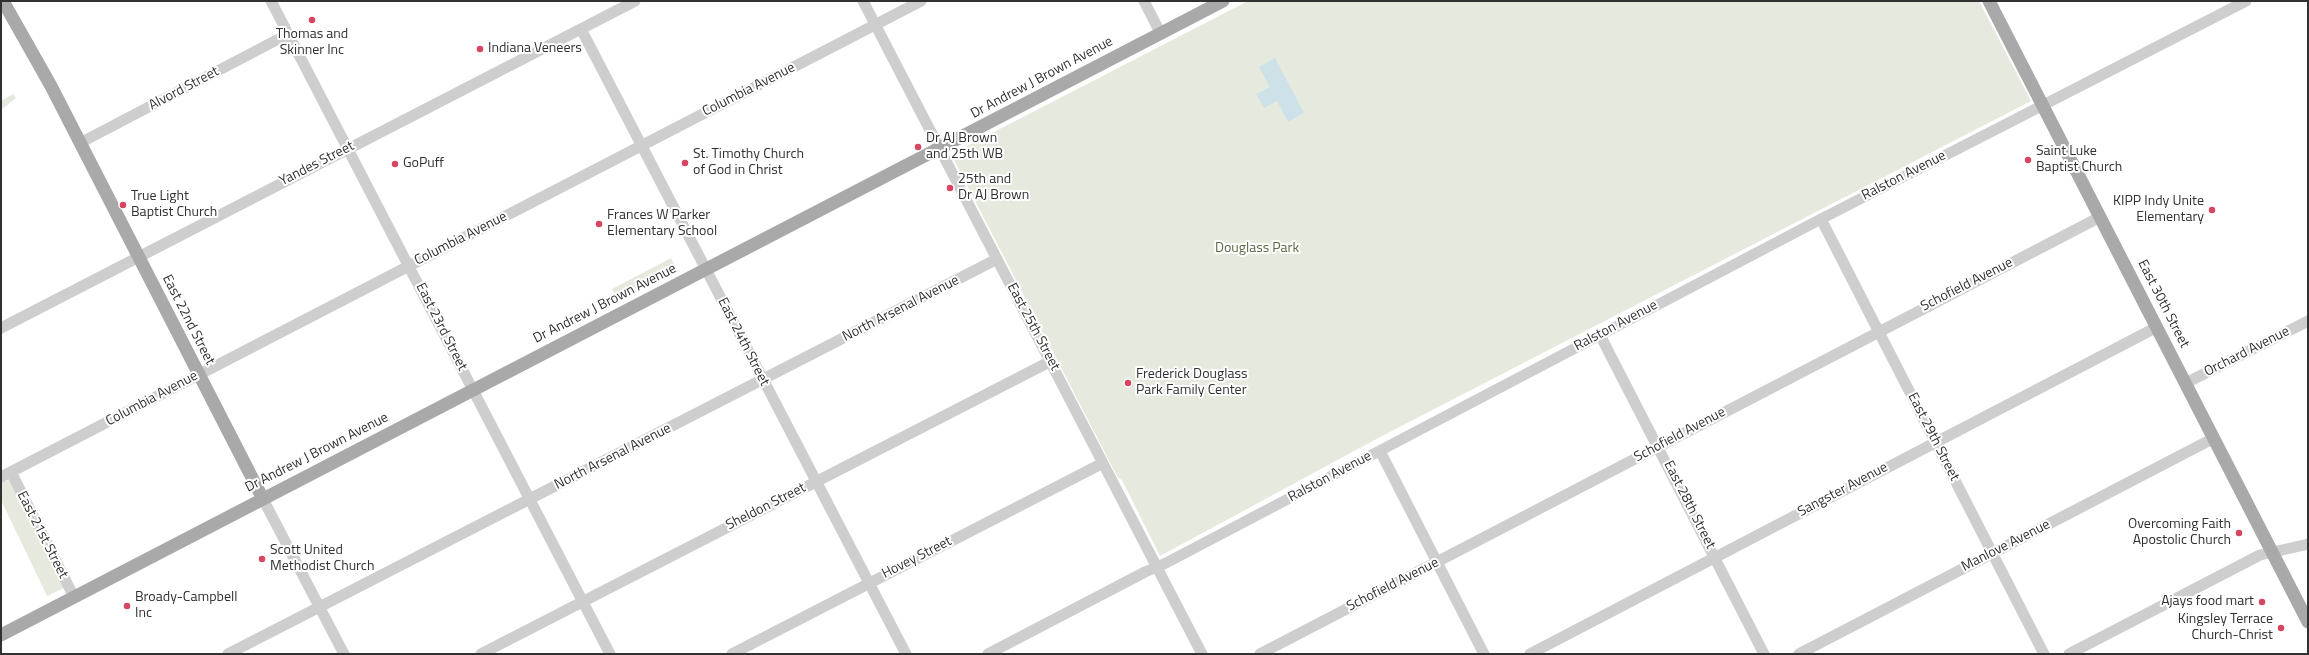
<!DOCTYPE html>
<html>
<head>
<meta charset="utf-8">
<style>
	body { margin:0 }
	#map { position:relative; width:2309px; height:655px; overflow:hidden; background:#fff; font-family:"Titillium Web",sans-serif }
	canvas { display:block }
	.frame { position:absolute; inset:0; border:2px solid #313131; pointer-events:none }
</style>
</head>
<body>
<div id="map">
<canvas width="2309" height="655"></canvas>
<div class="frame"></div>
</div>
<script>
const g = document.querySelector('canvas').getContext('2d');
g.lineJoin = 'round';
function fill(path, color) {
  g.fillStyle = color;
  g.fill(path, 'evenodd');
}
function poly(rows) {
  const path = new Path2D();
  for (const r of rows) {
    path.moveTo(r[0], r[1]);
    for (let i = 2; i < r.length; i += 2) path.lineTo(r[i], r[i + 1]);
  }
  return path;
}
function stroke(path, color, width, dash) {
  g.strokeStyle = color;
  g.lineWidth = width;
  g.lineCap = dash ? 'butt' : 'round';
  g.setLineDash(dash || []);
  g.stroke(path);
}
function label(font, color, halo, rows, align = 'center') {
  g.font = font + ' "Titillium Web",sans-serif';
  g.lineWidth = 4;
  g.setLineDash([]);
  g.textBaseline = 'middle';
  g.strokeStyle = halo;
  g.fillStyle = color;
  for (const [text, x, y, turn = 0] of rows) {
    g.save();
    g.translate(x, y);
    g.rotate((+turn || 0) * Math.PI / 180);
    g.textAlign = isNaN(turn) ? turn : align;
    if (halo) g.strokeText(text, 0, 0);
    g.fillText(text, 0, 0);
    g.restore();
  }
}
fill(poly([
	[1248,1,1979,1,2031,101,1382,436,1160,556,1122,480,1118,478,954,160,957,151],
	[13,94,16,98,1,110,1,101],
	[671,258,677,270,618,301,612,289],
	[10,480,64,588,47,596,1,500,1,482]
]), '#e6eade');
fill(poly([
	[1275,58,1304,113,1288,122,1277,101,1264,108,1256,94,1270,87,1259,67]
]), '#cde1e8');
stroke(poly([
	[271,1,610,654],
	[863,1,1202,654],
	[1144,1,1161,34],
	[581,29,906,654],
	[80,143,288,34],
	[1821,219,2044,654],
	[1,328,635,1],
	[1600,335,1764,654],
	[2186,383,2308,321],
	[1380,451,1484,654],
	[11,472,74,597],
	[1,477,921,1],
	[263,499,344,654],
	[228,654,997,259],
	[481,654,1051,361],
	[732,654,1103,463],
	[988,654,1145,572,1166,563,1821,219,2246,1],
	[1260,654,2100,217],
	[1530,654,2157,327],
	[1799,654,2214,438],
	[2069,654,2260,555,2308,544]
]), '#cecece', 11);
stroke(poly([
	[3,1,51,86,263,499],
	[1989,1,2308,622],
	[1,635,1223,1]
]), '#a9a9a9', 13);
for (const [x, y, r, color] of [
	[312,20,4,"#d54663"],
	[480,49,4,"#d54663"],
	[918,147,4,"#d54663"],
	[2028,160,4,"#d54663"],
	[685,163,4,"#d54663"],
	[395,164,4,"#d54663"],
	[950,188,4,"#d54663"],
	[123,205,4,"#d54663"],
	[2212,210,4,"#d54663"],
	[599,224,4,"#d54663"],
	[1128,383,4,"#d54663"],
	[2239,533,4,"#d54663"],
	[262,559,4,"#d54663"],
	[2262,602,4,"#d54663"],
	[127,606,4,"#d54663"],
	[2281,628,4,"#d54663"]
]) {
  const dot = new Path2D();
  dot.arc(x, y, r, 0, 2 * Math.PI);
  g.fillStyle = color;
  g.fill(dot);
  stroke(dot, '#fff', 1.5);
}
label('14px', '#313131', '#fff', [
	["Thomas and",312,35,"center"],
	["Skinner Inc",312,51,"center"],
	["Indiana Veneers",488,49],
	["Dr AJ Brown",926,139],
	["and 25th WB",926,155],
	["Saint Luke",2036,152],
	["Baptist Church",2036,168],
	["St. Timothy Church",693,155],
	["of God in Christ",693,171],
	["GoPuff",403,164],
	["25th and",958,180],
	["Dr AJ Brown",958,196],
	["True Light",131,197],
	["Baptist Church",131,213],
	["KIPP Indy Unite",2204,202,"right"],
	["Elementary",2204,218,"right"],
	["Frances W Parker",607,216],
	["Elementary School",607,232],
	["Frederick Douglass",1136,375],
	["Park Family Center",1136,391],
	["Overcoming Faith",2231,525,"right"],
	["Apostolic Church",2231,541,"right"],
	["Scott United",270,551],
	["Methodist Church",270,567],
	["Broady-Campbell",135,598],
	["Inc",135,614],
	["Ajays food mart",2254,602,"right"],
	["Kingsley Terrace",2273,620,"right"],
	["Church-Christ",2273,636,"right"]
], 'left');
label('14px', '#313131', '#fff', [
	["Dr Andrew J Brown Avenue",1042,78,-28],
	["Alvord Street",184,89,-28],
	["Columbia Avenue",749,90,-27],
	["Yandes Street",317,164,-27],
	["Ralston Avenue",1904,176,-27],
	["Columbia Avenue",461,239,-27],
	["Schofield Avenue",1967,285,-27],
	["Dr Andrew J Brown Avenue",605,304,-27],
	["East 30th Street",2163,304,63],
	["North Arsenal Avenue",901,309,-27],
	["East 22nd Street",188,320,63],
	["Ralston Avenue",1616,326,-28],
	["East 23rd Street",441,327,63],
	["East 25th Street",1033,327,62],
	["East 24th Street",743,342,63],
	["Orchard Avenue",2247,352,-27],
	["Columbia Avenue",152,399,-28],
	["Schofield Avenue",1680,435,-28],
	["East 29th Street",1933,437,63],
	["Dr Andrew J Brown Avenue",317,453,-27],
	["North Arsenal Avenue",613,457,-27],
	["Ralston Avenue",1330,477,-28],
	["Sangster Avenue",1843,490,-28],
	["East 28th Street",1689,505,63],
	["Sheldon Street",766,507,-27],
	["East 21st Street",42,535,63],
	["Manlove Avenue",2006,546,-27],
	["Hovey Street",917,558,-27],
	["Schofield Avenue",1393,585,-27]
]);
label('14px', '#596a42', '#fff', [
	["Douglass Park",1257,249]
]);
</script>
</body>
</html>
